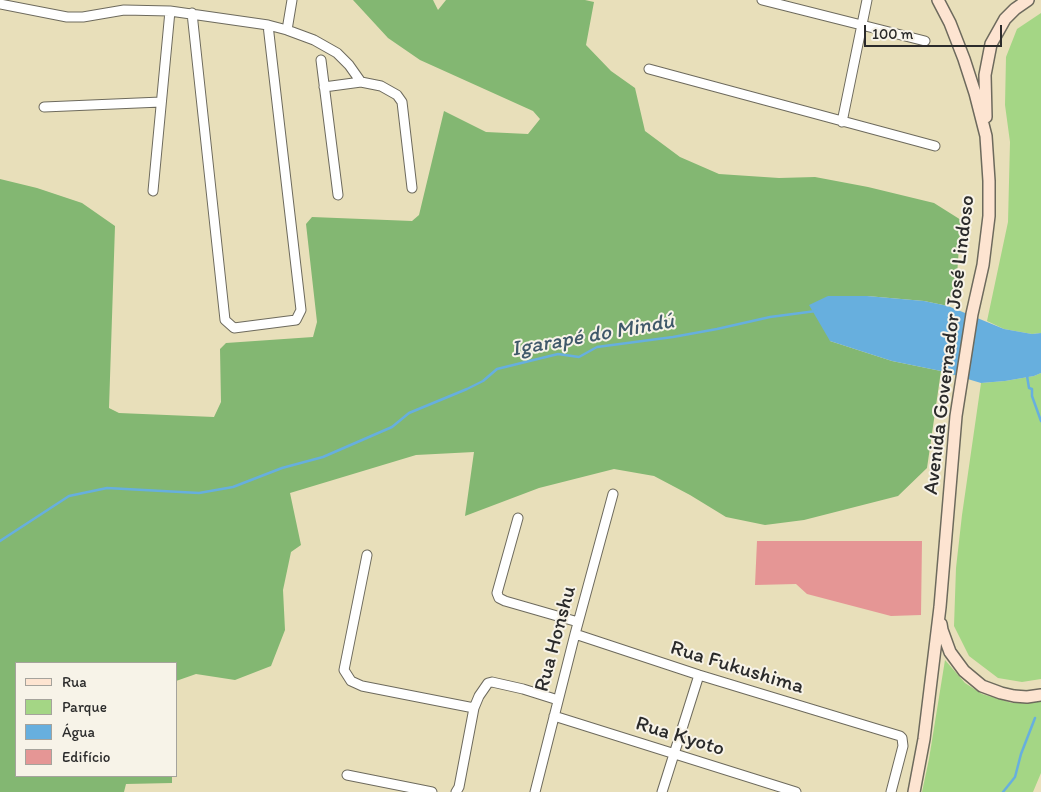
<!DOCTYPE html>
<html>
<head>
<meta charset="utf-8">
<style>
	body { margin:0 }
	#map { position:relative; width:1041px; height:792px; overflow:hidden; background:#e8dfba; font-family:Itim,sans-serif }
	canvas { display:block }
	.legend { position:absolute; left:15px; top:662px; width:162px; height:115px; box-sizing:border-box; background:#f7f3e8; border:1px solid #a5a39c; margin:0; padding:6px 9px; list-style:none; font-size:15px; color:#2b2b2b }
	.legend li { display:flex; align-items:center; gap:10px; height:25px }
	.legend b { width:25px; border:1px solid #a5a39c }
	.scale { position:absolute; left:864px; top:25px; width:138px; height:22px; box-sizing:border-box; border:2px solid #2b2b2b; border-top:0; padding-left:6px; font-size:15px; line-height:18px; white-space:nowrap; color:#2b2b2b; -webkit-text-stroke:4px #f7f3e8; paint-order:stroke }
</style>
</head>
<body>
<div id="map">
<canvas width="1041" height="792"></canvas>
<ul class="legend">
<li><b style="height:6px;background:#fde4d1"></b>Rua</li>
<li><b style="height:14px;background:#a4d685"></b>Parque</li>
<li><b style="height:14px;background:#67afde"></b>Água</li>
<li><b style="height:14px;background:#e59695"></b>Edifício</li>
</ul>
<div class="scale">100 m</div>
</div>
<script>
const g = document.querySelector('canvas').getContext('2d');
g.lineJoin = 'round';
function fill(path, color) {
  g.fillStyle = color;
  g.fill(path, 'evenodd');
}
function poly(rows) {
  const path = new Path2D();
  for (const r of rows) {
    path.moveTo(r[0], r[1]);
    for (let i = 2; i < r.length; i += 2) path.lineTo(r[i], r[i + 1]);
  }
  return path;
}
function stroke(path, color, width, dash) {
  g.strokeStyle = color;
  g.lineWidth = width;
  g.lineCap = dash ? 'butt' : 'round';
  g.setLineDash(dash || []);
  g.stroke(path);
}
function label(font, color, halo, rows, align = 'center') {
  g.font = font + ' Itim,sans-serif';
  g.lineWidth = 4;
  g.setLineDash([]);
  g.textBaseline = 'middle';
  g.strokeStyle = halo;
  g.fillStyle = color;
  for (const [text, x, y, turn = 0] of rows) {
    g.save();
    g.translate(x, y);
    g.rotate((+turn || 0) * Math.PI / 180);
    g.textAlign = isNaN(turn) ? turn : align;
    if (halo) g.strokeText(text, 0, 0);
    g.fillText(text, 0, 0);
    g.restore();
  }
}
fill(poly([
	[1041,13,1041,333,1032,334,1004,329,987,321,1008,222,1010,142,1005,105,1006,57,1017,29],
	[1041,373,1041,679,1022,682,998,678,969,656,954,626,956,568,962,515,981,383,1005,381,1034,376],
	[945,660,965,683,982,694,1012,703,1041,701,1041,773,1033,792,922,792,929,759]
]), '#a4d685');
fill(poly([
	[353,0,433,0,438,10,446,0,585,0,594,2,586,45,611,71,635,88,645,131,680,157,719,174,779,178,815,177,868,187,934,203,961,220,957,275,948,306,924,301,867,296,828,296,830,341,892,361,941,371,927,468,898,496,804,520,765,525,726,517,690,495,654,476,614,469,539,488,465,516,474,452,416,455,290,493,301,545,291,552,283,590,285,630,271,666,235,680,196,674,176,681,176,663,16,663,16,776,172,776,172,783,126,784,124,792,0,792,0,179,37,188,82,203,115,226,109,408,119,413,214,417,221,402,220,349,226,343,313,337,317,322,306,224,312,217,412,221,419,215,444,111,486,132,528,134,540,119,533,111,420,60,388,38]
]), '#83b772');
fill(poly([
	[828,296,867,296,924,301,948,306,1004,329,1032,334,1041,333,1041,373,1034,376,1005,381,981,383,941,371,892,361,830,341,809,305]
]), '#67afde');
stroke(poly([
	[1027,376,1029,388,1032,389,1032,396,1041,421],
	[0,541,69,496,107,488,199,493,233,487,282,468,323,457,392,427,409,413,467,389,483,381,497,369,558,354,579,357,597,347,673,337,717,329,770,317,816,311],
	[1003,792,1015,777,1021,754,1035,718]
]), '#67afde', 2.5);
fill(poly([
	[757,541,922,541,921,615,891,616,807,594,796,584,755,585]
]), '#e59695');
const minor = poly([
	[762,0,925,41],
	[0,4,67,17,83,17,124,10,170,11,268,25,287,30,314,40,337,53,349,65,361,82],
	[192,13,225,320,234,328,296,320,301,310,268,25],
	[287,30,292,0],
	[321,60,338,195],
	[649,69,935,146],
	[324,87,361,82,381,86,397,95,402,102,412,188],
	[44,107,161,102],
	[842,122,867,0],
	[153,191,170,11],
	[518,518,497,593,499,598,505,601,578,622],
	[367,555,344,670,351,681,362,686,474,708],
	[575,634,699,675,900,736,902,738,903,746,891,792],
	[554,716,796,792],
	[347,775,432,792],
	[456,792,459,787,474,708,479,696,488,683,492,682,523,689,558,700],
	[535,792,575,634,613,494],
	[662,792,699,675]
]);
const secondary = poly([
	[986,117,985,75,991,44,1005,19,1015,9,1028,0],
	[941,624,942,630,950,652,964,671,982,686,1001,693,1014,696,1027,697,1041,695],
	[914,792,924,739,940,607,956,416,972,314,983,265,989,216,989,181,986,136,975,93,964,59,950,23,938,0]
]);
stroke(minor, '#6d6a5d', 11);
stroke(secondary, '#6d6a5d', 14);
stroke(minor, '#fff', 9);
stroke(secondary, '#fde4d1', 11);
label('21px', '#2b2b2b', '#f7f3e8', [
	["Avenida Governador José Lindoso",950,345,-83],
	["Rua Honshu",556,639,-75],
	["Rua Fukushima",737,668,17],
	["Rua Kyoto",680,737,17]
]);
label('italic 22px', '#40596a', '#f7f3e8', [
	["Igarapé do Mindú",593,336,-10]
]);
</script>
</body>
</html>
